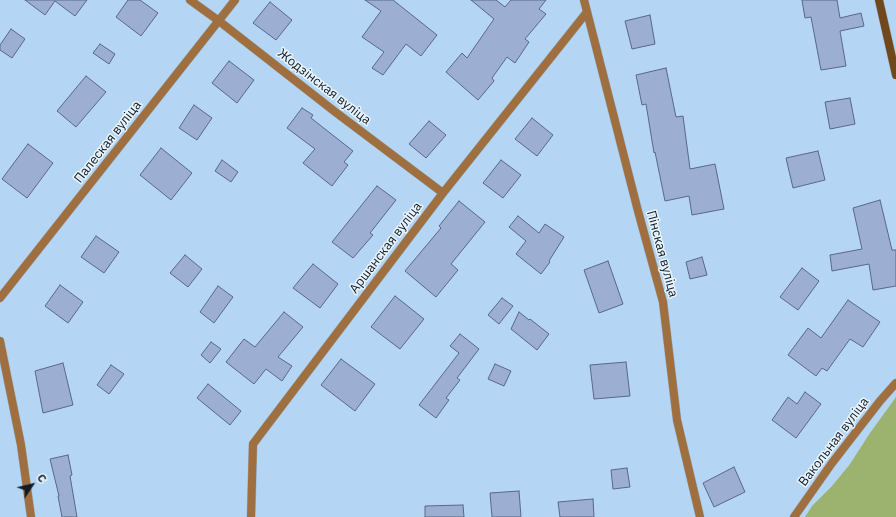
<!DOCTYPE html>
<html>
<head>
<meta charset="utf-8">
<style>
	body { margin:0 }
	#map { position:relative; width:896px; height:517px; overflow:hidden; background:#b4d6f4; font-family:"IBM Plex Sans",sans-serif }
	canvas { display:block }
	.north { position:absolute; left:12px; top:465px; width:40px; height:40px; -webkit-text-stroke:3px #e9f4fd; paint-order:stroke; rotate:55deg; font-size:11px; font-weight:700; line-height:16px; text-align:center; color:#0f1c26 }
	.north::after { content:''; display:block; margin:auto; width:14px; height:18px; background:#0f1c26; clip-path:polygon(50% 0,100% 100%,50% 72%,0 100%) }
</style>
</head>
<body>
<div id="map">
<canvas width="896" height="517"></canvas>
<div class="north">С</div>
</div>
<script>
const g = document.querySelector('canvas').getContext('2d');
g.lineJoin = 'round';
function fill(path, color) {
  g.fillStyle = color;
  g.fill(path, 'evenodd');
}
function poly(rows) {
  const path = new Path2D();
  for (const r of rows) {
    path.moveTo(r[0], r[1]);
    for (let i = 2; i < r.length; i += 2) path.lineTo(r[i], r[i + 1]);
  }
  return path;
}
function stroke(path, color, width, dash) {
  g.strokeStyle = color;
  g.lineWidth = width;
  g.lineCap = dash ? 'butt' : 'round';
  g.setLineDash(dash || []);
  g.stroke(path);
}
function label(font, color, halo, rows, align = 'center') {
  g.font = font + ' "IBM Plex Sans",sans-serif';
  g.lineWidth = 3;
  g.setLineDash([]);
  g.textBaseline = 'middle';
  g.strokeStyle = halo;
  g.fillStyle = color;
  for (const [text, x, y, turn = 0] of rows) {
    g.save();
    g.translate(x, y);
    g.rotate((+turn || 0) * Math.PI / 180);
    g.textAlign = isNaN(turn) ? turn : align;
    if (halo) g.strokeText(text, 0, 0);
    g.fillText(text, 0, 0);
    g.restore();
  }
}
fill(poly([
	[896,397,896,517,805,517,812,506,832,486,850,464,870,433]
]), '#9cb370');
const building = poly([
	[25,0,87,0,75,16,55,1,45,15,25,0],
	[128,0,140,0,158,13,141,36,116,17,128,0],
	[365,0,393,0,437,35,421,56,406,44,383,75,372,68,384,52,362,37,381,11,365,0],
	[471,0,496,0,505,7,511,0,546,0,539,9,546,14,525,39,529,42,515,63,507,57,492,78,494,81,478,100,446,72,462,53,467,58,494,19,471,0],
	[802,0,837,0,840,18,861,13,864,26,840,31,846,66,821,70,811,17,805,18,802,0],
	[270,2,292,20,276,40,253,23,270,2],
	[650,15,655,44,632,49,625,21,650,15],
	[11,29,25,39,12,58,0,50,0,45,11,29],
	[100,44,115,54,109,64,93,53,100,44],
	[229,61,254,80,237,103,212,83,229,61],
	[666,68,676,117,683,116,690,169,715,164,724,209,692,215,689,196,665,201,655,152,654,153,646,104,642,105,636,75,666,68],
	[86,76,106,92,76,127,57,111,86,76],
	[850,98,855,124,830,129,825,102,850,98],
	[194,105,212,118,197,140,179,128,194,105],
	[302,108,313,115,311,118,353,151,344,162,348,165,332,186,303,163,315,149,287,128,302,108],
	[532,118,553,135,537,156,515,139,532,118],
	[429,121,446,135,426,158,409,144,429,121],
	[28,144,53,163,27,198,2,179,28,144],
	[161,148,192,173,171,200,140,175,161,148],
	[818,151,825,180,793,188,786,158,818,151],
	[222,160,238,172,231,182,215,171,222,160],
	[501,160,521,175,503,198,483,183,501,160],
	[377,186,396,200,370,233,373,235,353,258,332,242,377,186],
	[880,200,892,250,896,250,896,286,873,290,869,264,832,271,830,255,862,249,853,208,880,200],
	[459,201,485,222,451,264,458,270,436,297,405,271,441,228,439,226,459,201],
	[518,216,539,233,545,224,564,237,549,261,550,262,541,274,516,254,526,241,509,227,518,216],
	[96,236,119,252,104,273,81,257,96,236],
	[185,255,202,269,188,287,170,273,185,255],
	[702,257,707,275,690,279,686,262,702,257],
	[608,261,623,304,599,313,584,270,608,261],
	[313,264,338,284,320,308,293,288,313,264],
	[802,268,819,281,798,310,780,297,802,268],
	[60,285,83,302,68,323,45,306,60,285],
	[218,286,233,297,214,323,200,312,218,286],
	[395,296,424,319,400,349,371,327,395,296],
	[502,298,513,306,499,324,488,315,502,298],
	[848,300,880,322,863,347,850,339,827,371,822,368,816,376,788,355,808,328,821,338,848,300],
	[284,312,303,327,278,357,292,366,282,381,266,369,254,384,226,362,244,339,255,347,284,312],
	[519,312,529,320,530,319,549,334,537,350,511,329,519,312],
	[460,334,479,349,457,378,460,380,446,398,449,400,436,418,419,405,459,353,450,346,460,334],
	[211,342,221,349,210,363,201,355,211,342],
	[341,359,375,384,355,411,321,385,341,359],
	[626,362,630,396,594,399,590,365,626,362],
	[63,363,73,405,43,413,35,371,63,363],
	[495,364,511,371,504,386,488,379,495,364],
	[111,365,124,374,109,394,97,385,111,365],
	[208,384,241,411,230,425,197,398,208,384],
	[805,392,821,404,796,438,772,420,788,397,797,404,805,392],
	[68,455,72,475,70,476,77,517,62,517,58,496,59,496,50,459,68,455],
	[734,467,745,492,714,507,703,483,734,467],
	[627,468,630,487,613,489,611,470,627,468],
	[519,491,521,517,492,517,490,493,519,491],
	[593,499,594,517,560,517,558,502,593,499],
	[463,505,464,517,425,517,425,506,463,505]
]);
fill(building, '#9caed2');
stroke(building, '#586888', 1);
const street = poly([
	[190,0,219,21,334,111,443,193],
	[584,0,638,211,663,302,677,420,700,517],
	[0,298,235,0],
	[0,341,21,445,31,517],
	[251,517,253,444,443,193,587,12],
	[794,517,832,463,880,401,896,383]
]);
const secondary = poly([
	[879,0,896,75]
]);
stroke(street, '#96b5cf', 9);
stroke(secondary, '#96b5cf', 9);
stroke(street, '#a06f3f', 8);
stroke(secondary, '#71481c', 8);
label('13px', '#0f1c26', '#e9f4fd', [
	["Жодзінская вуліца",324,87,38],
	["Палеская вуліца",108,142,-52],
	["Аршанская вуліца",386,248,-53],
	["Пінская вуліца",662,254,75],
	["Вакольная вуліца",834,442,-53]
]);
</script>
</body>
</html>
